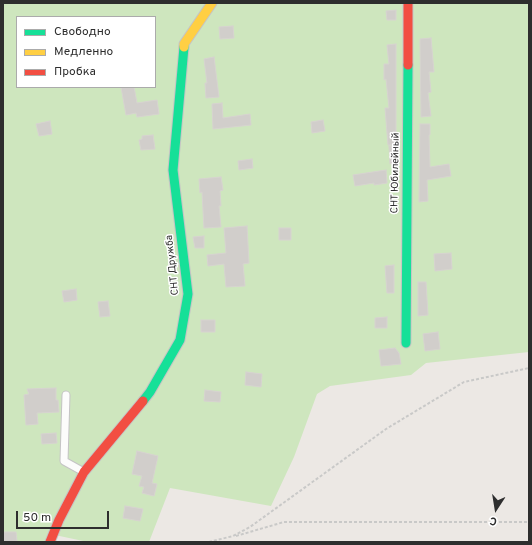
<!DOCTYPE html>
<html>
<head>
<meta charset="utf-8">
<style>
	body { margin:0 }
	#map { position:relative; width:532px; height:545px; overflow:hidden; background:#ece8e4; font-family:Overpass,sans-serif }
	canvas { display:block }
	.frame { position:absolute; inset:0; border:4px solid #2e2e2e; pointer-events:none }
	.legend { position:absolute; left:16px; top:16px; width:140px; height:72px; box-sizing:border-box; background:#fff; border:1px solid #ababab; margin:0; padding:5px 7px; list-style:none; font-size:12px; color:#2e2e2e }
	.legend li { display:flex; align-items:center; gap:8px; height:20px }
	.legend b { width:20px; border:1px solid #ababab }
	.north { position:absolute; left:476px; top:489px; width:40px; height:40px; -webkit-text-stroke:3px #fff; paint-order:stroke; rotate:192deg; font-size:11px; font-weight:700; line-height:16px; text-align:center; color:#2e2e2e }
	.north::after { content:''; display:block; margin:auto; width:14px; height:18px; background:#2e2e2e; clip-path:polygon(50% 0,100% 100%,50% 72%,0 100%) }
	.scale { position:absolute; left:16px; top:511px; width:93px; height:18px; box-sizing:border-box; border:2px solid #2e2e2e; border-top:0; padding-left:5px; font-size:12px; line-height:14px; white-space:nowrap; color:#2e2e2e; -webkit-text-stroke:3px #fff; paint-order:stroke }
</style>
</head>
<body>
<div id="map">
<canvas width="532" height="545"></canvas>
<div class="frame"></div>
<ul class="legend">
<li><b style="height:5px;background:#16e098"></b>Свободно</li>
<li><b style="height:5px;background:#ffcf43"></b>Медленно</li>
<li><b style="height:5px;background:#f24e42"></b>Пробка</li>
</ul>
<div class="north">С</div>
<div class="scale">50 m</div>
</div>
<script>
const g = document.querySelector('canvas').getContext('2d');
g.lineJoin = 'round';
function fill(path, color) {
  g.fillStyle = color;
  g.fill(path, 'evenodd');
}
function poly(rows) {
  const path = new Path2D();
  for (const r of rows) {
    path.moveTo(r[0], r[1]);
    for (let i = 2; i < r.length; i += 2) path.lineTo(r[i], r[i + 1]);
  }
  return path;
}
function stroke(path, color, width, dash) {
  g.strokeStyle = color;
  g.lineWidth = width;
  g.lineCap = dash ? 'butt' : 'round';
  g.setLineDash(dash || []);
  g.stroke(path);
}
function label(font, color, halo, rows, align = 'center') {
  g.font = font + ' Overpass,sans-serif';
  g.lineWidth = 3;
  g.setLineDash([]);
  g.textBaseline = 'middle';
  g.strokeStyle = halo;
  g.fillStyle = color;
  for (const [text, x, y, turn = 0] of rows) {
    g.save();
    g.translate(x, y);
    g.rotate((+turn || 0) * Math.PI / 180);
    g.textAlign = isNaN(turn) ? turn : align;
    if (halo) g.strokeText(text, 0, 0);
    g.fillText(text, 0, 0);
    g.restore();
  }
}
fill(poly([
	[3,3,529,3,529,352,426,363,411,375,330,386,317,394,294,457,271,506,170,488,149,542,88,542,50,534,47,542,3,542],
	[17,17,155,17,155,87,17,87]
]), '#cee6be');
const building = poly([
	[396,10,396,20,387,20,386,11,396,10],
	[233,26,234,38,220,39,219,27,233,26],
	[431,38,434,72,429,72,431,92,428,93,431,116,421,117,420,39,431,38],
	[396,44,396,145,388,145,385,108,389,108,386,79,384,80,384,64,389,64,387,45,396,44],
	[214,57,219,97,206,98,205,83,207,83,204,59,214,57],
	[121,87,134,87,137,103,157,100,159,114,137,117,136,113,126,115,121,87],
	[222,103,223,118,250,114,251,125,213,129,212,104,222,103],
	[323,120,325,131,312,133,311,122,323,120],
	[50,121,52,134,39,136,36,124,50,121],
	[420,124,430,124,430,135,429,135,430,167,449,164,451,176,427,180,428,201,419,202,420,124],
	[153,135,155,149,141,150,139,140,142,139,142,136,153,135],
	[389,146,396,146,395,163,390,164,389,146],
	[252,159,253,168,239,170,238,161,252,159],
	[386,170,387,183,374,185,374,183,355,186,353,175,386,170],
	[221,177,223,190,220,191,221,206,219,206,221,227,204,228,202,192,200,193,199,179,221,177],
	[247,226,249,263,243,264,245,286,226,287,224,264,208,266,207,255,226,253,224,228,247,226],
	[279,228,291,228,291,240,279,240,279,228],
	[204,236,204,248,195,248,193,237,204,236],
	[451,253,452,269,435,271,434,254,451,253],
	[394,265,394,293,387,293,385,266,394,265],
	[418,282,426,282,428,315,418,316,418,282],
	[76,289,77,300,64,302,62,291,76,289],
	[108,301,110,316,100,317,98,302,108,301],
	[387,317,387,328,375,328,375,318,387,317],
	[201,320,215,320,215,332,201,332,201,320],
	[438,332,440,349,425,351,423,334,438,332],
	[395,348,399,353,401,364,381,366,379,350,395,348],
	[246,372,262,374,261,387,245,385,246,372],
	[56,388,56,400,58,400,59,412,37,413,38,424,26,425,24,395,29,394,27,389,56,388],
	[205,390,221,392,220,402,204,401,205,390],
	[56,433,57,443,42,444,41,434,56,433],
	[137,451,158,456,152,483,157,484,154,496,142,493,144,487,139,486,142,476,132,474,137,451],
	[125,506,143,509,140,521,123,518,125,506],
	[3,532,16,532,17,541,3,542,3,532]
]);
fill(building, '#d1cecb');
stroke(building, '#d7d4d0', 1);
const lane = poly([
	[66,395,64,461,82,471]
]);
const fast = poly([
	[406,343,408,65],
	[143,401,150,392,180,340,188,294,173,170,184,47]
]);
const slow = poly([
	[184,47,184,44,212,3]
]);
const jam = poly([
	[408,3,408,65],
	[50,542,59,520,84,472,143,401]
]);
stroke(lane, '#c5c4c5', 9);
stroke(fast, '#c5c4c5', 11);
stroke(slow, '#c5c4c5', 11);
stroke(jam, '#c5c4c5', 11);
stroke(poly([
	[236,536,284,522,529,522],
	[209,542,233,536,250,527,386,429,464,382,529,368]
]), '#c9c9c8', 2, [3, 2]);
stroke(lane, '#fcfcfb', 7);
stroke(fast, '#16e098', 9);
stroke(slow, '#ffcf43', 9);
stroke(jam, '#f24e42', 9);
label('10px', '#2e2e2e', '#fff', [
	["СНТ Юбилейный",396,173,-89],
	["СНТ Дружба",173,265,-96]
]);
</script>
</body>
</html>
